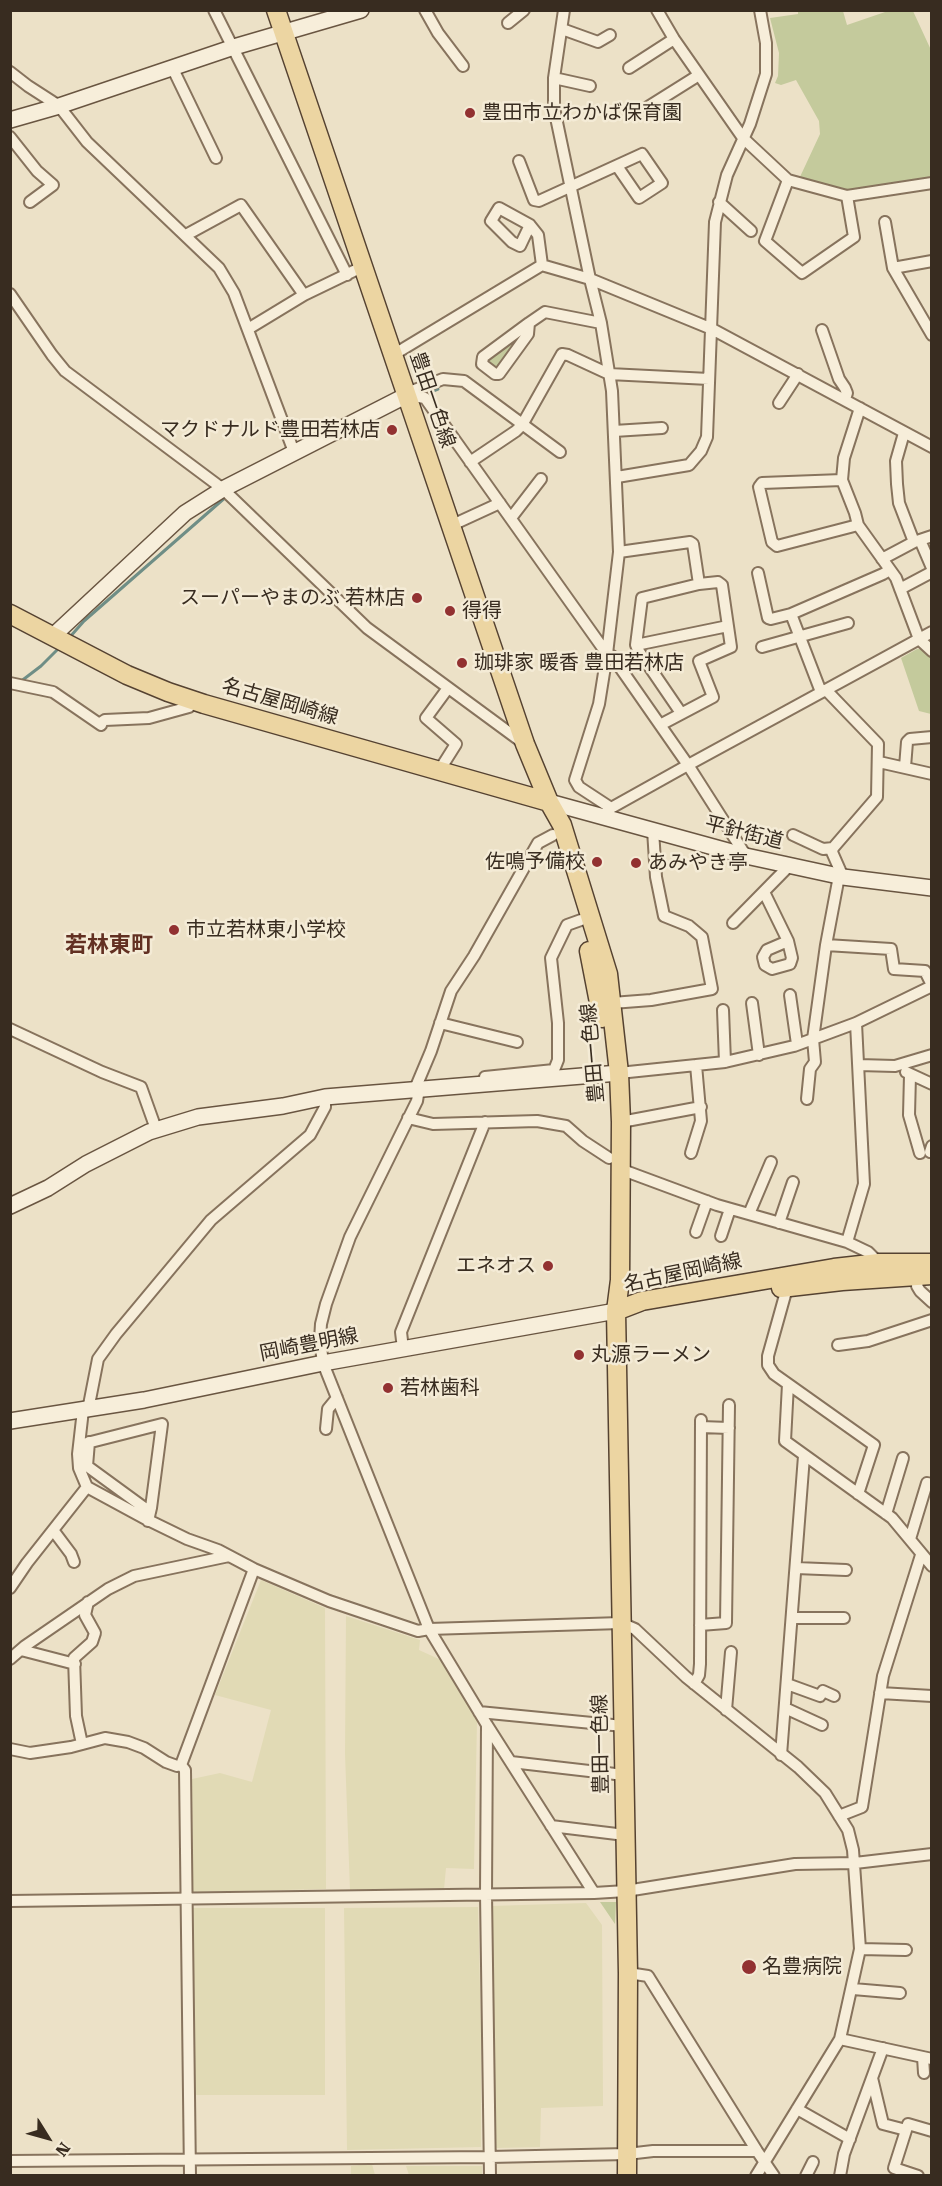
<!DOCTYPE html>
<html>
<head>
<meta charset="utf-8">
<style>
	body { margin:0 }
	#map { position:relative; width:942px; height:2186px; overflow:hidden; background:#ece1c7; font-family:"Roboto Serif",serif }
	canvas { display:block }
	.frame { position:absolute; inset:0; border:12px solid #382c20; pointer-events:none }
	.north { position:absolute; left:18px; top:2108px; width:60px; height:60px; -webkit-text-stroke:4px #f4ebd6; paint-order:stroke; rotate:127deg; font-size:16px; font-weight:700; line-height:24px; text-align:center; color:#382c20 }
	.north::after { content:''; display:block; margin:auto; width:21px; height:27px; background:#382c20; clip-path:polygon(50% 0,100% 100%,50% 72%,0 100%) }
</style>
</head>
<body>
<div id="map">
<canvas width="942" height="2186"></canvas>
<div class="frame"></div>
<div class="north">N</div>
</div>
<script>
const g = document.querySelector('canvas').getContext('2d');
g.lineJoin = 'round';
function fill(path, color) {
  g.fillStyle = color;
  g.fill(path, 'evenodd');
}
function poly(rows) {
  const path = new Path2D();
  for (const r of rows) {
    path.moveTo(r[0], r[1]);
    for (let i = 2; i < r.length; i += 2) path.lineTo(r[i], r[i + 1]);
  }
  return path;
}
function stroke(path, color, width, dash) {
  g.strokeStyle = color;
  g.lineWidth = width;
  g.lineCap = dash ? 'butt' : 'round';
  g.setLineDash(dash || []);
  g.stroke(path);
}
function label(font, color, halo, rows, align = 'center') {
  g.font = font + ' "Roboto Serif","Noto Sans JP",serif';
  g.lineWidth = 5;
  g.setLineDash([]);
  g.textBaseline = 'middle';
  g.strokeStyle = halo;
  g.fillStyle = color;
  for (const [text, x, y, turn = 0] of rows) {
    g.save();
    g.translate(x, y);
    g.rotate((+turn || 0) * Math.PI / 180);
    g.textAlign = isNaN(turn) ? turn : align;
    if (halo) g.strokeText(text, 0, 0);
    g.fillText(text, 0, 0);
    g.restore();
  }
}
fill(poly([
	[261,1580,325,1608,326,1889,193,1892,192,1779,220,1773,252,1782,271,1710,215,1695],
	[346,1616,420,1640,419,1650,441,1660,477,1721,474,1869,446,1868,444,1889,350,1890,345,1754],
	[586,1903,602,1925,603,2106,541,2108,540,2147,496,2148,491,1906],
	[478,1907,481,2030,481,2147,347,2150,344,1908],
	[192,1908,325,1908,325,2095,195,2095],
	[372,2164,375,2175,351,2175,351,2166],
	[406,2166,482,2166,482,2175,409,2175]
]), '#e1dab5');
fill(poly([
	[798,11,843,11,847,25,888,11,913,11,931,50,931,178,853,195,799,179,820,134,819,121,796,80,781,85,775,83,778,76,779,53,770,18,798,14],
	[520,334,522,336,498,370,487,365,488,358],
	[917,649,922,649,931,657,931,714,919,711,901,658],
	[600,1902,616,1902,615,1924]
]), '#c4ca9c');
stroke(poly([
	[426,394,438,389],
	[69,638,84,621,227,496],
	[20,682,41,666,60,647]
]), '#6f8e86', 3);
const street = poly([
	[214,10,347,275],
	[425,10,438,33,463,66],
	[564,10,554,78,554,108,590,279,601,323,612,391,619,552,607,654,599,704,575,780,579,787,611,808],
	[657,10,674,39,743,138,788,180,765,241,802,273,854,237,847,196,932,183],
	[508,23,524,10],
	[562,29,598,42,610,35],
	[629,68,674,39],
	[173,69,216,158],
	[10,72,28,86,59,106,87,142,219,268,234,293,294,452],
	[554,78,590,86],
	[648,107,699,75],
	[10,137,37,171,53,185,30,202],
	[519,161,534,200,539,201,642,154,662,183,639,198,617,166],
	[788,180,847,196],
	[719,202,751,231],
	[885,222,893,268],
	[530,225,520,246,512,242,491,221,499,208,530,225,538,235,542,265],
	[186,235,241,205,304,295],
	[932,261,893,268,932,335],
	[10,294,52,355,65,371,223,489,367,628,522,742],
	[529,323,528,334,499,374,495,374,482,364,483,357,529,323,545,312,601,323],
	[248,329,304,295,362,267],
	[822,330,839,379,845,388,847,393,845,399],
	[393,355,542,265,545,266,590,279,712,329,932,447],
	[407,393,443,379,464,381,560,452],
	[407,395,425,398,607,654,612,656,688,765,746,856],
	[779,403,798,374],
	[860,408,844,458,842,480,855,513,858,525,896,578,919,639,932,651],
	[614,431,662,428],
	[904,433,896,461,897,484,899,503,914,542],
	[470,462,516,431,522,425,562,354,568,355,609,374,709,379],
	[617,477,689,465,701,451,707,437,715,222,727,175,750,124,766,74,766,43,760,10],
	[842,480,762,483,759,487,772,542,777,546,858,525],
	[511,518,541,479],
	[450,526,500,503],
	[920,540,932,568],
	[619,552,690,542,693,544,699,584,718,582,722,585,731,647,699,661,713,697,660,725],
	[882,559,914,542,932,536],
	[758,573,768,618,771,619,791,614],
	[900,589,932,572],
	[636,645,728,626],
	[762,647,848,623],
	[10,683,53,692,101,725,102,722,105,720,149,718,189,707,194,701],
	[826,690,878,744,877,797,833,848,832,852,843,877],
	[821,692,791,614,883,574,890,570],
	[681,713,638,650,636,645,642,598,699,584],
	[879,762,932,774],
	[905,767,907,742,910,739,932,737],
	[439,771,456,744,426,718,448,688],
	[607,812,611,808,688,765,932,632],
	[793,835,823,849,833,848],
	[764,892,788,941,792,958,790,964,772,969,765,965,763,957,767,950,788,941],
	[733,923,789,866],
	[826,945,891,949,894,969,925,971,932,985],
	[790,995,797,1044],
	[612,1003,651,1000,712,989,702,937,689,926,664,916,656,877,653,830],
	[752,1003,759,1055],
	[723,1010,725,1062],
	[440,1023,517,1042],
	[10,1029,102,1072,141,1087,156,1129],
	[859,1065,895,1066,932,1055],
	[906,1072,932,1084],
	[619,1073,725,1062,794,1046,856,1023,932,986],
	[910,1075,909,1115,920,1153],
	[485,1077,554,1070,558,1060,558,1023,551,958,567,925,581,920],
	[415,1089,431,1051,451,991,474,956,538,843,553,835],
	[419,1089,417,1101,350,1237,326,1304,321,1324,320,1340,323,1363,429,1629,487,1725,594,1893],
	[807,1099,810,1069,815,1062,813,1039,826,945,839,876],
	[408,1118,433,1124,537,1121,566,1126,583,1141,609,1158],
	[621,1122,701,1107],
	[930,1152,932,1146],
	[691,1153,701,1121,696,1065],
	[620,1169,717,1205,847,1242,868,1252,879,1263],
	[749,1214,771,1162],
	[779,1223,793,1182],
	[696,1232,707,1201],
	[721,1236,730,1209],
	[847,1242,864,1184,856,1023],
	[918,1280,917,1286,920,1291,932,1302],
	[787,1288,768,1356,768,1365,774,1374,874,1445,858,1494],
	[838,1345,868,1341,932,1320],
	[403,1349,401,1332,485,1122],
	[788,1384,785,1441,892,1518,932,1566],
	[83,1410,78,1454,79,1468,87,1487,146,1519,187,1539,218,1550,254,1569,329,1601,418,1631,429,1629,621,1623,635,1629,686,1677,798,1767,825,1793,848,1830,853,1850,860,1949,840,2039,756,2176],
	[88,1410,98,1359,116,1334,211,1220,310,1135,325,1107,325,1097],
	[701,1427,729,1428],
	[326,1429,328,1409,337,1398],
	[89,1442,87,1466,150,1512],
	[79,1445,162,1424,151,1508,148,1521],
	[886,1514,903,1458],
	[53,1530,71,1554,74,1562],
	[910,1539,927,1483,932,1484],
	[796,1568,846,1570],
	[10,1588,27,1563,87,1487],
	[792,1618,844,1618],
	[700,1625,726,1623,729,1405],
	[21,1650,75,1664],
	[10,1659,25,1646,108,1589,134,1576,229,1556],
	[694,1684,699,1675,700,1664,701,1420],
	[787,1684,820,1696,823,1691,834,1696],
	[880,1693,932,1696],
	[785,1708,822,1725],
	[726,1710,731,1652],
	[479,1712,623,1726],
	[487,1725,486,1894,490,2176],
	[82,1744,76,1716,74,1658,92,1642,95,1633,85,1615,88,1602],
	[10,1749,30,1753,71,1747,105,1738,128,1742,144,1748,166,1762,177,1766,181,1765],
	[781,1755,804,1456],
	[511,1762,624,1775],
	[839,1816,862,1807,883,1676,921,1555],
	[551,1826,625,1835],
	[10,1901,594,1893,626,1891,795,1864,855,1863,932,1854],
	[860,1949,906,1950],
	[628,1973,648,1976,757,2151,774,2176],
	[853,1989,900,1993],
	[840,2039,932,2059],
	[923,2057,924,2073],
	[872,2078,883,2124,906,2130],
	[797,2109,850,2139],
	[10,2161,490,2157,627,2154,653,2151,757,2151],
	[190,2176,185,1770,181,1765,254,1569],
	[806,2176,813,2162],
	[840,2176,844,2154,883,2048],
	[918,2176,894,2168,908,2124,932,2131]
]);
const secondary = poly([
	[10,120,59,106,234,47,361,10],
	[54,635,185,513,223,489,407,395],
	[549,802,746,856,843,877,932,888],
	[10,1206,48,1188,86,1164,149,1132,198,1117,283,1106,325,1097,619,1073],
	[10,1421,144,1400,323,1363,616,1311]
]);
const primary = poly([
	[276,10,525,744,549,802,562,825,608,974,619,1073,621,1122,620,1280,616,1311,628,1973,627,2176],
	[10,614,127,675,168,692,204,704,549,802],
	[589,951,602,1018],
	[781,1288,842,1281,932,1275],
	[616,1311,642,1301,834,1268,879,1263,932,1263]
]);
stroke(street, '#87735d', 14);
stroke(secondary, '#695541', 18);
stroke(primary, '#554231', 21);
stroke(street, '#f7eeda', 10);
stroke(secondary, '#f7eeda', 15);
stroke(primary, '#ecd5a2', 18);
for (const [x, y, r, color] of [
	[470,113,6,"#923131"],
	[392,430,6,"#923131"],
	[417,598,6,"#923131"],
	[450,611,6,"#923131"],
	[462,663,6,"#923131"],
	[597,862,6,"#923131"],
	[636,863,6,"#923131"],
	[174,930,6,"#923131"],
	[548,1266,6,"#923131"],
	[579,1355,6,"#923131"],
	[388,1388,6,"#923131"],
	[749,1967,8,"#923131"]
]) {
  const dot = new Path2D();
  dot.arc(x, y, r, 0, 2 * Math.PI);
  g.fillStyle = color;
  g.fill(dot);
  stroke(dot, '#f4ebd6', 2);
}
label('20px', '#382c20', '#f4ebd6', [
	["豊田市立わかば保育園",482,113],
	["マクドナルド豊田若林店",380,430,"right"],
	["スーパーやまのぶ 若林店",405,598,"right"],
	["得得",462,611],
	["珈琲家 暖香 豊田若林店",474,663],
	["佐鳴予備校",585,862,"right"],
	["あみやき亭",648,863],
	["市立若林東小学校",186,930],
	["エネオス",536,1266,"right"],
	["丸源ラーメン",591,1355],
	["若林歯科",400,1388],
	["名豊病院",762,1967]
], 'left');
label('20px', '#382c20', '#f4ebd6', [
	["豊田一色線",432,400,71],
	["名古屋岡崎線",280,702,16],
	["平針街道",744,833,14],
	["豊田一色線",593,1053,-95],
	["名古屋岡崎線",683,1273,-12],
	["岡崎豊明線",309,1345,-11],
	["豊田一色線",601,1744,-91]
]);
label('bold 22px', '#623022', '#f4ebd6', [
	["若林東町",109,946]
]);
</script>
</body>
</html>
